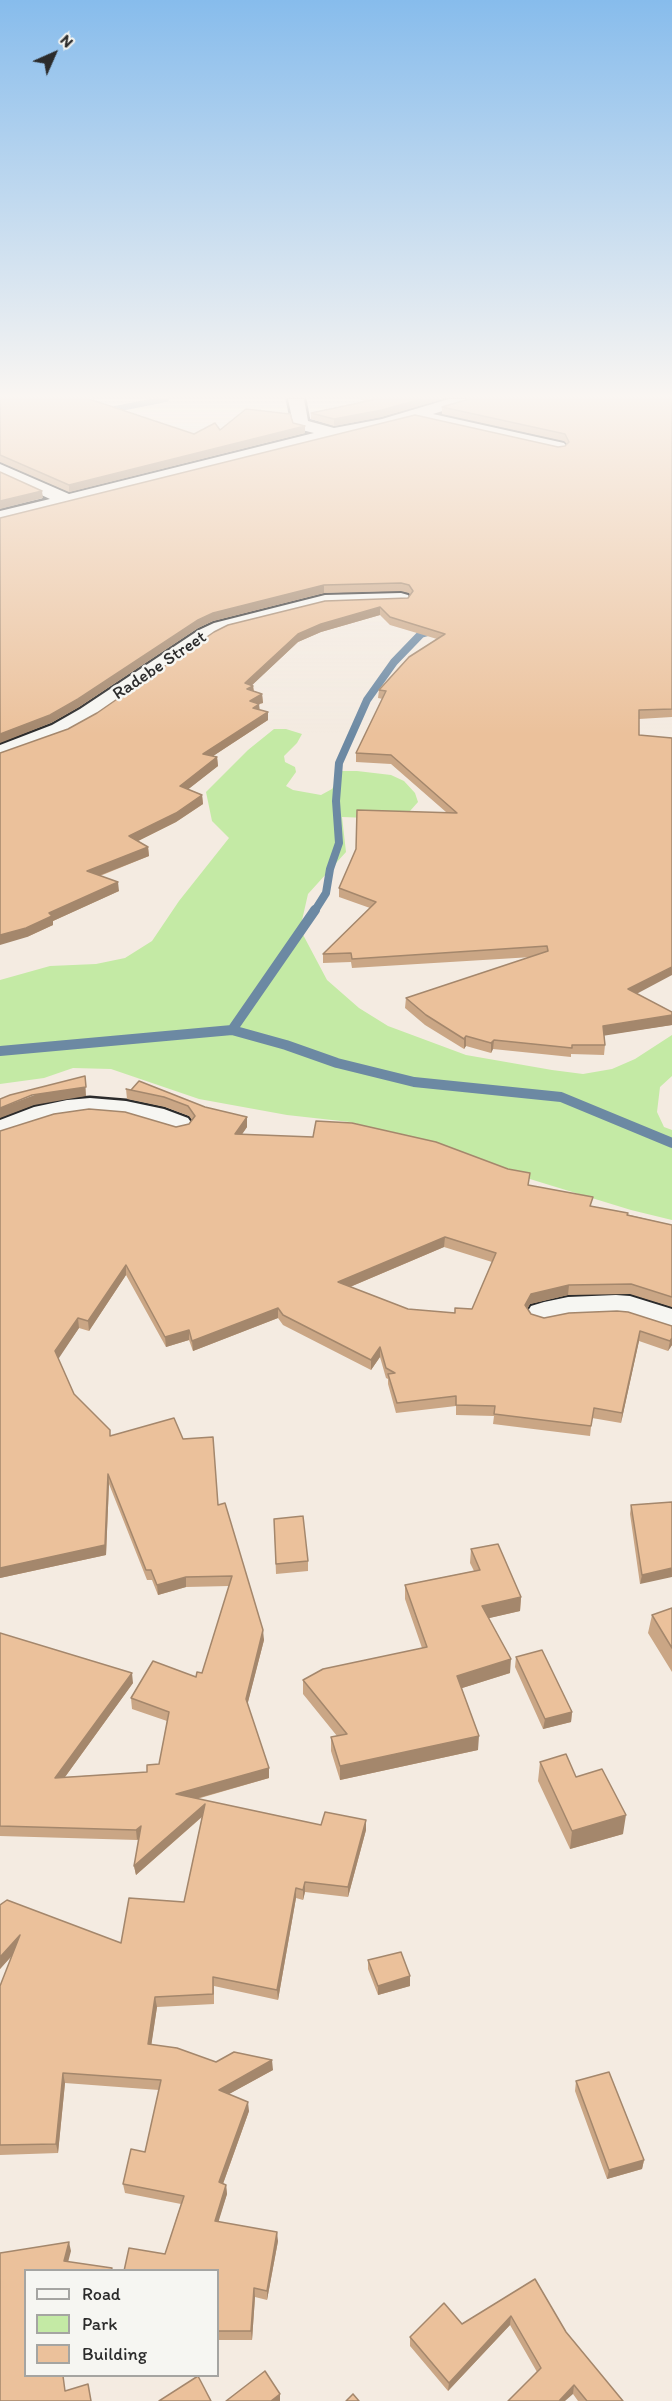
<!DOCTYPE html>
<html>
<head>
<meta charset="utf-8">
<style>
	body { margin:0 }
	#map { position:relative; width:672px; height:2401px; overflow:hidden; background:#f4ebe1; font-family:Itim,sans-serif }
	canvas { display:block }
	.legend { position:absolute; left:24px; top:2269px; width:195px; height:108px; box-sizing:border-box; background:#f6f6f2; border:2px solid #a5a5a2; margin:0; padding:8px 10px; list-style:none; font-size:18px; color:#2b2b2b }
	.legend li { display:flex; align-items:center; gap:12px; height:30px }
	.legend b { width:30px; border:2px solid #a5a5a2 }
	.north { position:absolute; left:24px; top:24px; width:60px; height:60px; -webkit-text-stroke:4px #f6f6f2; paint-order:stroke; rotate:45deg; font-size:16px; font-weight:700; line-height:24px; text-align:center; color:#2b2b2b }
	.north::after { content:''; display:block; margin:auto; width:21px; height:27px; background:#2b2b2b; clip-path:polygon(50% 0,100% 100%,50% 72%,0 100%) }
</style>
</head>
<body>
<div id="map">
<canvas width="672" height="2401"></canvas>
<ul class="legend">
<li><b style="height:8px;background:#f6f6f2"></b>Road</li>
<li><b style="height:16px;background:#c4eaa5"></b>Park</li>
<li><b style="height:16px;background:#ebc19b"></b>Building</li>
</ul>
<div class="north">N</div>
</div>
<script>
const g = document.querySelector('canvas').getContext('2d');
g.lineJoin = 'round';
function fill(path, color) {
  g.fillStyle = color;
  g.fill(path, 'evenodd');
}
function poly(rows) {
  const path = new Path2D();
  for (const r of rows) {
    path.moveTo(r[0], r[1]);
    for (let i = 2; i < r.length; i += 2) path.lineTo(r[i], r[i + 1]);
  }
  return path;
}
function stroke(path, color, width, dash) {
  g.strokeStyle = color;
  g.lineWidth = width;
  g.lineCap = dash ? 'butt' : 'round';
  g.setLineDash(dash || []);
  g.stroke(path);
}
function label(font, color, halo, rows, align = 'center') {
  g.font = font + ' Itim,sans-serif';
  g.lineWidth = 5;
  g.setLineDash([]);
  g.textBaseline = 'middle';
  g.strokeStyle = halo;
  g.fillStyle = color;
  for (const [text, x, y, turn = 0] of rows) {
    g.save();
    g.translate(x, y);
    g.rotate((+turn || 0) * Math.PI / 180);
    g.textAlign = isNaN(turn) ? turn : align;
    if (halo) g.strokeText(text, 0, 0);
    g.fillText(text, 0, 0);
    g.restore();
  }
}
fill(poly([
	[274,729,286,729,302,734,297,743,284,756,285,762,295,767,296,772,286,786,293,790,321,795,332,789,342,771,357,771,391,775,404,781,415,793,418,802,410,811,396,819,342,817,346,852,308,894,300,929,327,980,359,1008,388,1026,466,1055,552,1070,583,1074,612,1069,635,1059,672,1035,672,1076,660,1087,657,1112,664,1127,672,1130,672,1220,631,1210,507,1172,405,1137,350,1122,287,1115,199,1099,111,1069,73,1068,44,1078,0,1084,0,980,50,966,96,964,125,958,152,941,179,901,229,838,212,821,206,792,248,750]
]), '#c4eaa5');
stroke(poly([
	[105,411,166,399]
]), '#6c89a3', 6);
stroke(poly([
	[314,912,326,893,330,869,339,843,336,801,339,763,367,700,394,662,421,634,435,630]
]), '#6c89a3', 8);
stroke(poly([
	[232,1030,286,1045,337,1063,414,1082,561,1097,672,1143],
	[0,1051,232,1030,315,910]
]), '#6c89a3', 10);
const minor = poly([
	[288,399,304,399,308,421,334,428,382,419,449,399,473,399,471,402,433,414,564,443,567,447,564,451,558,452,415,419,0,523,0,511,50,499,0,476,0,464,69,494,314,433,294,428,288,399],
	[401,593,408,595,411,599,408,603,325,607,228,631,213,638,96,719,68,735,0,760,0,745,52,725,80,709,199,630,214,623,325,595,401,593],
	[90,1098,126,1101,164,1109,188,1118,193,1125,188,1132,177,1134,126,1119,90,1116,55,1121,0,1140,0,1120,34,1107,67,1100,90,1098],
	[616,1295,630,1296,672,1309,672,1334,627,1320,616,1319,568,1321,544,1326,531,1322,526,1314,531,1306,544,1302,568,1297,616,1295]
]);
stroke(minor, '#2b2b2b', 5);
fill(minor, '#f6f6f2');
fill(poly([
	[0,399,194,434,220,430,293,423,305,426,305,433,69,492,0,462],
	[359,399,443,399,381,417,334,426,311,419,311,413,364,401],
	[672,399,672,717,639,719,636,994,672,1025,604,1035,605,1045,604,1055,571,1054,571,1057,493,1049,491,1053,466,1046,464,1049,425,1025,405,1008,406,998,532,957,352,968,351,962,323,963,323,954,370,908,339,897,339,888,446,812,391,764,356,762,356,753,383,699,378,698,379,690,437,639,390,625,380,615,321,632,298,642,252,685,253,686,254,691,262,694,263,703,259,704,259,710,268,712,268,720,213,756,217,757,218,766,188,789,202,795,203,804,176,822,138,841,148,847,149,856,100,876,119,891,53,921,53,925,27,937,68,729,97,713,214,632,408,598,410,595,409,593,401,591,324,593,213,621,198,628,79,707,51,723,0,518,558,447,565,446,567,444,564,441,442,414,442,407],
	[139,1081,247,1127,242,1134,529,1185,592,1206,672,1225,672,1307,630,1294,568,1295,530,1304,527,1309,531,1314,544,1318,672,1326,672,1345,668,1351,639,1341,621,1423,592,1418,590,1436,493,1424,494,1416,456,1415,456,1406,396,1413,388,1384,388,1379,386,1378,380,1357,371,1370,283,1325,278,1318,193,1351,189,1340,166,1347,126,1275,89,1331,79,1328,58,1358,74,1394,110,1430,110,1435,183,1439,218,1505,264,1640,247,1705,269,1768,269,1778,197,1799,321,1825,366,1830,348,1897,305,1892,303,1900,296,1898,278,2000,214,1986,214,2004,157,2007,151,2045,216,2062,273,2070,229,2094,249,2111,223,2184,226,2185,227,2194,218,2221,278,2241,267,2300,255,2297,252,2340,218,2340,218,2271,165,2254,181,2204,125,2193,123,2184,145,2152,159,2090,65,2083,58,2153,0,2155,0,1986,12,1956,0,1969,0,1905,121,1943,184,1902,202,1817,136,1875,134,1866,139,1839,137,1840,0,1836,0,1633,133,1683,65,1777,147,1772,159,1764,167,1721,132,1709,131,1698,196,1677,202,1673,229,1586,186,1587,158,1595,152,1580,147,1580,109,1484,106,1555,0,1578,0,1131,176,1127,189,1124,192,1120,189,1116,165,1107,127,1099,126,1089,131,1090],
	[444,1247,492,1262,472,1309,455,1313,408,1309,350,1287],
	[672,1502,640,1584,630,1514,631,1505],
	[274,1519,308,1561,308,1571,276,1574],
	[471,1549,521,1597,520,1611,489,1618,510,1673,462,1688,478,1750,340,1780,331,1751,331,1737,337,1736,303,1694,303,1680,422,1648,405,1599,405,1585,474,1571,470,1563],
	[672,1608,672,1672,648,1633,652,1615],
	[516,1657,572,1712,571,1722,543,1729,515,1667],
	[540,1762,576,1777,623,1834,570,1849,538,1781],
	[368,1960,410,1986,378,1995,368,1969],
	[576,2081,644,2160,642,2169,607,2179,575,2091],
	[535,2279,566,2332,623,2401,578,2401,573,2394,537,2372,510,2325,448,2391,410,2346,410,2337,462,2324]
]), '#caa685');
fill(poly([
	[421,399,443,399,381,417,334,426,334,419],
	[305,426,305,433,69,492,69,485],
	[42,491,43,498,0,509,0,501],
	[324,585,324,593,213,621,198,628,79,707,51,723,0,743,0,734,198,620,213,613],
	[380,607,380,615,321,632,298,642,248,689,253,686,254,694,245,692,245,683,298,634,321,624],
	[262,694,263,703,259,704,260,712,254,716,250,701],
	[268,712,268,720,204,762,203,754],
	[217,757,218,766,181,795,180,786],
	[202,795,203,804,176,822,130,845,129,836],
	[148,847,149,856,88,880,87,871],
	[118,882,119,891,53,921,53,925,27,937,0,945,0,935],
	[672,967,672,975,627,999,628,989],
	[672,1015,672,1025,602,1036,603,1026],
	[466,1036,466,1046,464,1049,464,1039],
	[494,1040,493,1049,491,1053,491,1043],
	[85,1076,86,1096,34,1105,0,1118,0,1108],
	[247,1117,247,1127,236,1143,235,1134],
	[445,1237,444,1247,338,1292,338,1282],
	[126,1265,126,1275,89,1331,88,1321],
	[569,1285,568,1295,530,1304,524,1315,525,1305,531,1294],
	[278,1308,278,1318,193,1351,192,1341],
	[78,1318,79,1328,57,1361,55,1351],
	[189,1330,189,1340,166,1347,165,1337],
	[640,1331,639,1341,621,1423,622,1413],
	[672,1338,672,1345,668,1351,670,1341],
	[380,1347,380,1357,371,1370,371,1360],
	[108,1474,109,1484,106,1555,0,1578,0,1568],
	[672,1568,672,1577,640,1584,642,1575],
	[186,1577,186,1587,158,1595,157,1585],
	[521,1597,520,1611,481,1620,482,1606],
	[263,1630,264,1640,246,1710,246,1699],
	[511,1659,510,1673,456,1690,457,1676],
	[132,1673,133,1683,57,1788,55,1778],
	[572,1712,571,1722,543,1729,545,1719],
	[479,1736,478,1750,340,1780,340,1766],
	[269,1768,269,1778,177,1804,176,1794],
	[205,1804,205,1814,136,1875,134,1866],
	[626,1815,623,1834,570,1849,572,1831],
	[366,1820,366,1830,348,1897,348,1887],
	[141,1826,142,1836,137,1840,136,1830],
	[305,1882,305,1892,303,1900,303,1890],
	[296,1888,296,1898,278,2000,277,1990],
	[20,1935,22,1944,0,1969,0,1957],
	[410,1976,410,1986,378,1995,378,1986],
	[155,1997,157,2007,150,2054,148,2044],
	[272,2060,273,2070,220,2099,219,2090],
	[63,2073,65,2083,58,2153,56,2144],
	[248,2102,249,2111,220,2192,219,2182],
	[644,2160,642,2169,607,2179,609,2170],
	[226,2185,227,2194,216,2230,215,2221],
	[277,2232,278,2241,267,2300,267,2291],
	[69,2242,71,2251,66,2270,64,2261],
	[254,2288,255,2297,252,2340,251,2331],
	[511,2316,510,2325,448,2391,449,2383],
	[574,2385,573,2394,565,2401,559,2401],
	[280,2394,280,2401,271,2401]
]), '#a4876c');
const building = poly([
	[0,399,89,399,194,434,215,423,220,430,246,409,290,414,293,423,305,426,69,485,0,455,0,399],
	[371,399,421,399,382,410,334,419,311,413,373,400,371,399],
	[469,399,672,399,672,709,639,710,639,735,672,738,672,967,628,989,672,1012,672,1015,603,1026,605,1045,572,1045,572,1048,494,1040,491,1043,466,1036,464,1039,426,1015,406,998,548,951,547,946,352,959,351,953,323,954,376,902,339,888,356,849,357,810,457,813,391,755,356,753,386,691,379,690,409,657,445,634,390,617,380,607,321,624,298,634,245,683,253,686,247,689,262,694,250,701,259,704,253,708,268,712,203,754,217,757,180,786,202,795,176,813,129,836,148,847,87,871,118,882,49,913,52,916,26,928,0,935,0,753,68,729,97,713,214,632,228,625,325,601,408,598,413,591,409,585,401,583,324,585,213,613,198,620,78,699,50,715,0,734,0,518,415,415,558,447,565,446,569,442,565,434,442,407,469,399],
	[0,472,42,491,0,501,0,472],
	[85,1076,86,1087,32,1095,0,1108,0,1099,10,1095,85,1076],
	[139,1081,205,1107,247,1117,235,1134,313,1137,316,1121,352,1123,436,1142,508,1169,530,1173,528,1185,593,1197,590,1206,628,1213,627,1215,672,1225,672,1297,631,1284,569,1285,531,1294,525,1305,531,1314,544,1318,569,1313,617,1311,628,1312,672,1326,672,1338,670,1341,640,1331,622,1413,594,1408,591,1426,494,1414,495,1406,456,1405,456,1396,397,1403,388,1374,395,1373,386,1368,380,1347,371,1360,283,1315,278,1308,192,1341,189,1330,165,1337,126,1265,88,1321,78,1318,55,1351,74,1394,110,1430,110,1436,174,1418,183,1439,213,1437,218,1505,225,1503,263,1630,246,1699,269,1768,176,1794,321,1825,325,1812,366,1820,348,1887,305,1882,303,1890,296,1888,277,1990,213,1977,213,1994,155,1997,148,2044,177,2048,216,2062,234,2052,272,2060,219,2090,248,2102,219,2182,226,2185,215,2221,277,2232,267,2291,254,2288,251,2331,218,2331,218,2271,124,2271,129,2248,165,2254,184,2196,123,2184,131,2149,145,2152,161,2080,63,2073,56,2144,0,2145,0,1986,20,1935,0,1957,0,1905,7,1900,121,1943,129,1898,184,1902,205,1804,134,1866,141,1826,136,1830,0,1826,0,1633,132,1673,55,1778,147,1772,147,1765,159,1764,169,1712,131,1698,153,1661,196,1677,197,1672,202,1673,232,1576,186,1577,157,1585,151,1570,146,1570,108,1474,105,1545,0,1568,0,1131,54,1114,89,1109,125,1112,176,1127,189,1124,195,1116,188,1106,164,1097,126,1089,131,1090,139,1081],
	[445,1237,496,1253,472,1309,455,1308,455,1313,408,1309,338,1282,445,1237],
	[672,1502,672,1568,642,1575,631,1505,672,1502],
	[303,1516,308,1561,276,1564,274,1519,303,1516],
	[498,1544,521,1597,482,1606,511,1659,457,1676,479,1736,340,1766,331,1737,347,1734,303,1680,323,1669,427,1647,405,1585,480,1570,471,1549,498,1544],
	[672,1608,672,1648,652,1615,672,1608],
	[542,1650,572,1712,545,1719,516,1657,542,1650],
	[566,1754,576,1777,602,1769,626,1815,572,1831,540,1762,566,1754],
	[401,1952,410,1976,378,1986,368,1960,401,1952],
	[609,2072,644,2160,609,2170,576,2081,609,2072],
	[69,2242,64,2261,112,2268,111,2271,26,2271,26,2376,63,2376,65,2391,88,2384,91,2401,0,2401,0,2253,69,2242],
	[535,2279,566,2332,623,2401,587,2401,574,2385,559,2401,508,2401,541,2368,511,2316,449,2383,410,2337,444,2303,462,2324,535,2279],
	[265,2371,280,2394,271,2401,226,2401,265,2371],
	[198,2376,211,2401,159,2401,198,2376],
	[353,2394,359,2401,346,2401,353,2394]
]);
fill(building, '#ebc19b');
stroke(building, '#a4876c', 1.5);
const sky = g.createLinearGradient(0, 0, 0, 735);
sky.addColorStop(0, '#87bcec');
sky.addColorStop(0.54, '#faf6f2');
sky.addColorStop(1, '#faf6f200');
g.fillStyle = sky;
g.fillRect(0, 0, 672, 735);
label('18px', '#2b2b2b', '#f6f6f2', [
	["Radebe Street",160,666,-34]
]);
</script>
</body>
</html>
